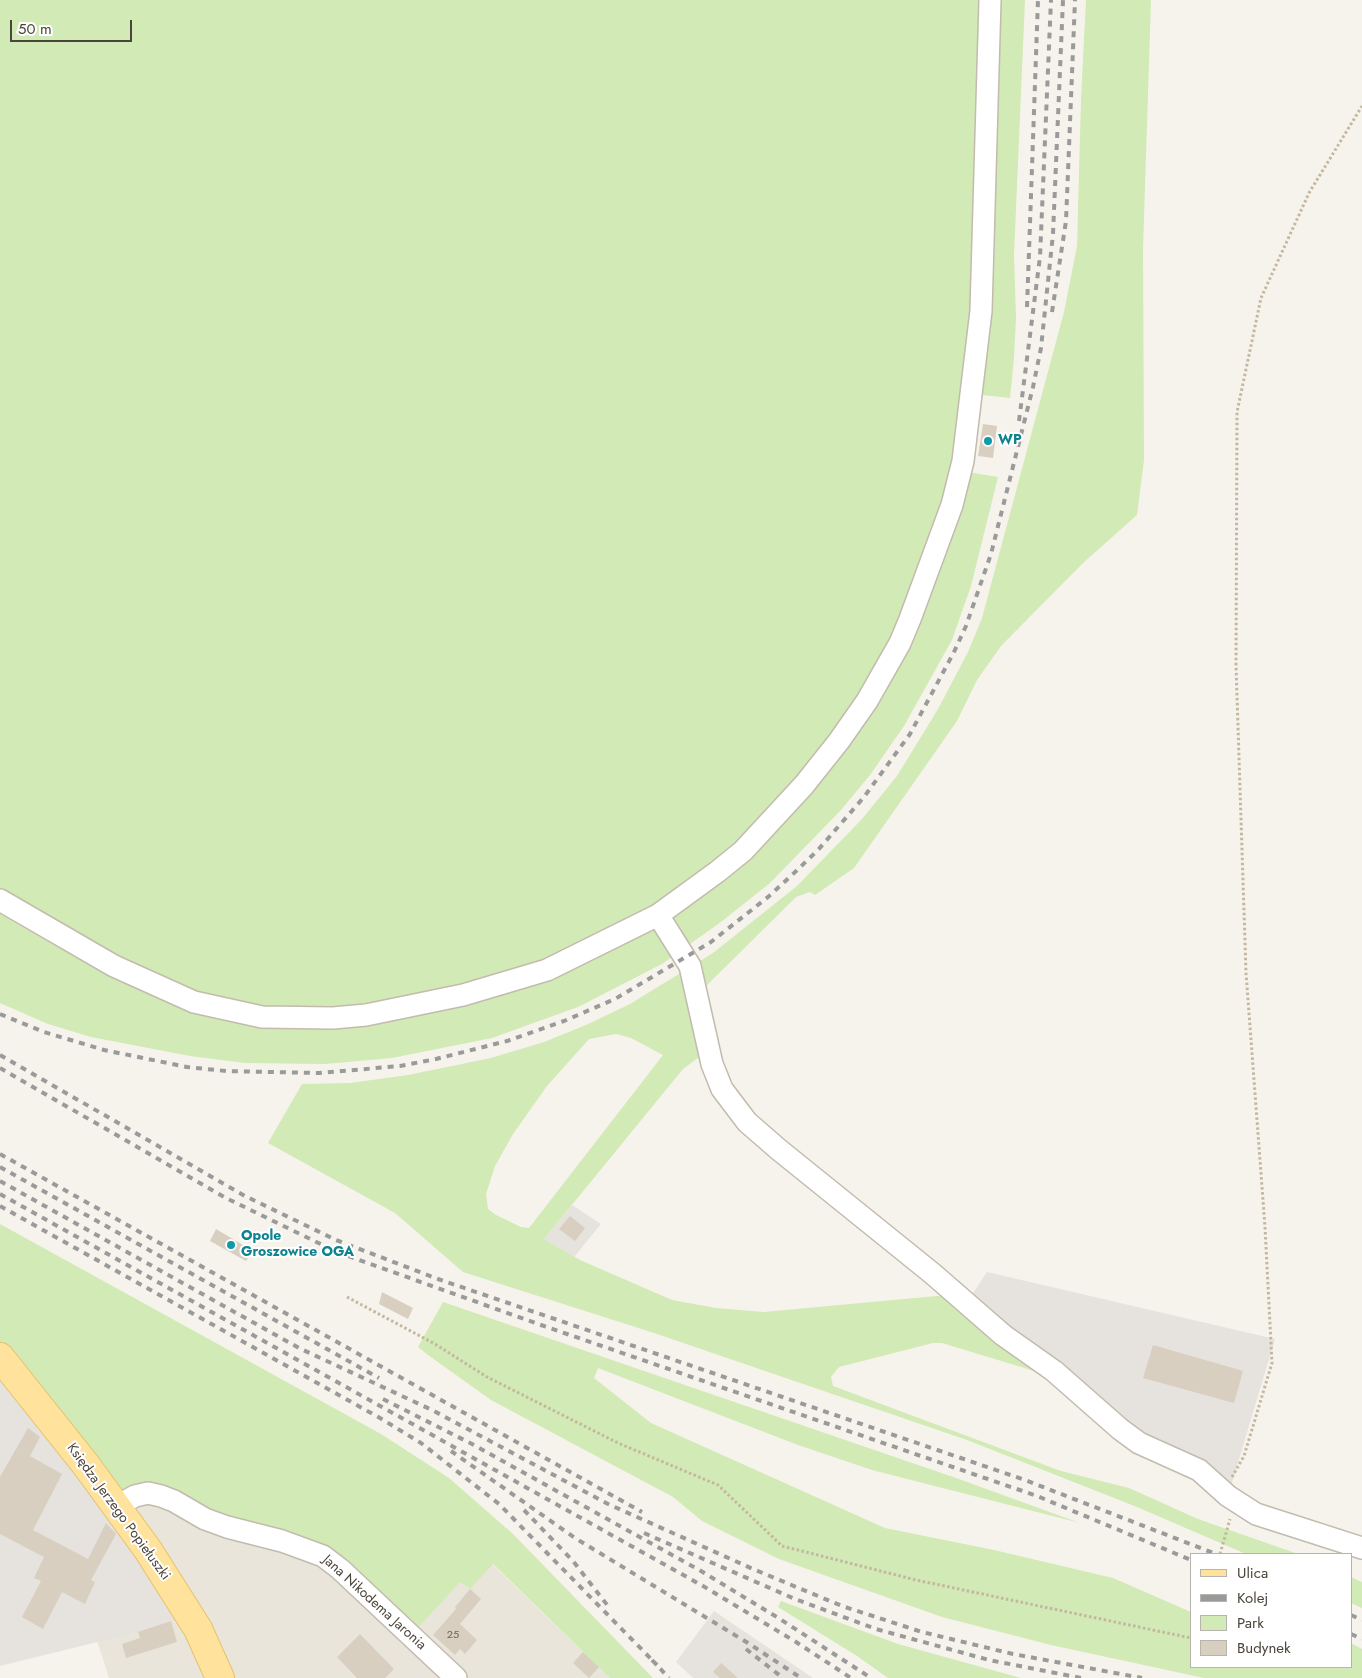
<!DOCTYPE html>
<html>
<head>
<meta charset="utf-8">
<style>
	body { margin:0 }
	#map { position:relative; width:1362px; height:1678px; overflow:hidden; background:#f6f3ec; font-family:Jost,sans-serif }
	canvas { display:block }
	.legend { position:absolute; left:1190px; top:1553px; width:162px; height:115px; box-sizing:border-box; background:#fff; border:1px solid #b7b4b0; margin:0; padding:6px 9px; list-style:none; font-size:15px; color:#4b4439 }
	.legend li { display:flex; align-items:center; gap:10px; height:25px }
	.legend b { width:25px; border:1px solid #b7b4b0 }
	.scale { position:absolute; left:10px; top:20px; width:122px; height:22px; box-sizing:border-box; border:2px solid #4b4439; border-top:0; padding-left:6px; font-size:15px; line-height:18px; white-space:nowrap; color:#4b4439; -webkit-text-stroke:4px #fff; paint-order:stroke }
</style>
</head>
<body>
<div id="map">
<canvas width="1362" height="1678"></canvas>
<ul class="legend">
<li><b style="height:6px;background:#ffe39c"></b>Ulica</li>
<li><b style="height:6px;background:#9a9a9a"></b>Kolej</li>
<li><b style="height:14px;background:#d2eab5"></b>Park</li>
<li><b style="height:14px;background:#d8cfc1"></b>Budynek</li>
</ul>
<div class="scale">50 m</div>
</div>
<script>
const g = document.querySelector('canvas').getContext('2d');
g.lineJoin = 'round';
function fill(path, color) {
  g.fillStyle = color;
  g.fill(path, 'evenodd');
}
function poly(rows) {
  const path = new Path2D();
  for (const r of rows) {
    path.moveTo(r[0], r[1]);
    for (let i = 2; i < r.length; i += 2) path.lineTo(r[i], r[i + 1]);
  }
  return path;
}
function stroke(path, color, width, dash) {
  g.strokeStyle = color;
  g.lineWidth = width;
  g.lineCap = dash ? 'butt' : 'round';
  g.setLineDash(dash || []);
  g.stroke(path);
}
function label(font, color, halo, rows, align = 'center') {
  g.font = font + ' Jost,sans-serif';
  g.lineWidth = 4;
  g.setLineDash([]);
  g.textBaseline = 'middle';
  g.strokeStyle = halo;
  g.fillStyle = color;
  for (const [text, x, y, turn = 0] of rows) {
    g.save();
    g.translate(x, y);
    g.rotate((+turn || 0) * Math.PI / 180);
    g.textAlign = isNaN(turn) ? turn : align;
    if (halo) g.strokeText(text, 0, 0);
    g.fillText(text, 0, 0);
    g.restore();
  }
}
fill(poly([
	[135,1496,461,1582,469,1589,492,1564,610,1678,109,1678,97,1641,172,1620,117,1506]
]), '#eae5da');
fill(poly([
	[572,1205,601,1224,574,1257,544,1239],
	[987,1272,1275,1339,1228,1496,967,1302],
	[0,1357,189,1614,138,1632,0,1666],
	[714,1611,813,1678,693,1678,676,1662]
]), '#e6e2dd');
fill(poly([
	[0,0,1025,0,1014,255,1016,318,1014,358,1010,398,973,394,961,471,998,477,971,586,952,640,904,726,870,775,841,810,770,883,721,922,662,964,578,1007,492,1038,392,1058,325,1064,245,1063,190,1056,91,1037,48,1024,0,1003],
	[1086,0,1151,0,1143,249,1144,460,1137,515,1083,563,1001,646,977,680,957,721,854,868,815,895,810,892,796,897,698,994,710,1049,683,1069,544,1239,580,1260,672,1300,716,1308,764,1312,958,1294,1064,1380,942,1343,933,1343,839,1367,831,1377,833,1386,1061,1471,1129,1488,1198,1519,1298,1554,1246,1554,1137,1507,967,1440,654,1333,463,1272,395,1213,268,1143,302,1084,350,1083,408,1075,491,1058,544,1042,586,1025,630,1004,713,953,797,886,862,819,897,776,938,709,968,652,982,618,1064,312,1077,246,1081,99],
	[616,1034,631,1038,663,1055,529,1228,521,1227,496,1215,488,1209,486,1194,495,1166,513,1134,547,1086,589,1039],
	[0,1224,381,1434,449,1478,513,1534,653,1678,610,1678,493,1564,470,1589,460,1582,411,1635,340,1569,174,1501,117,1506,0,1357],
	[443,1302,956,1478,1080,1523,872,1470,798,1445,598,1368,594,1378,651,1423,885,1528,994,1550,1113,1578,1191,1612,1191,1667,1351,1667,1351,1643,1362,1649,1362,1678,1204,1678,1051,1645,942,1617,779,1559,702,1521,673,1497,491,1400,428,1355,418,1347],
	[1351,1577,1362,1582,1362,1608,1351,1603],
	[781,1601,898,1644,1021,1678,888,1678,857,1656,778,1607]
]), '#d2eab5');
fill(poly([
	[983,424,997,426,993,458,978,456],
	[570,1216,585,1228,575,1241,559,1229],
	[216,1229,253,1251,246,1261,210,1241],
	[382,1292,413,1308,408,1319,379,1304],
	[1153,1345,1243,1371,1234,1403,1143,1378],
	[28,1428,40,1437,30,1456,62,1474,33,1530,88,1559,106,1523,116,1534,91,1580,95,1582,85,1604,62,1592,43,1629,22,1617,41,1581,34,1578,44,1557,0,1534,0,1477],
	[470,1589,481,1599,460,1624,477,1640,465,1654,460,1649,455,1655,433,1635,456,1609,455,1607],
	[171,1621,177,1642,126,1658,122,1644,140,1638,138,1632],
	[360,1634,394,1669,385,1678,357,1678,337,1657],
	[583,1652,599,1667,589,1678,573,1663],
	[721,1663,738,1678,720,1678,713,1672]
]), '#d8cfc1');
const minor = poly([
	[0,900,114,966,194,1002,262,1017,333,1018,366,1015,463,995,547,970,658,915,717,872,743,851,804,785,839,741,867,701,900,643,910,619,952,505,963,461,981,311,990,0],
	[658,915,690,966,712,1064,722,1089,747,1122,778,1149,933,1274,1003,1335,1054,1371,1120,1429,1139,1443,1199,1470,1228,1496,1256,1514,1362,1548],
	[117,1506,135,1496,148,1493,161,1496,174,1501,205,1519,227,1527,282,1541,323,1556,340,1569,456,1678]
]);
const major = poly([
	[0,1357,86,1465,148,1550,198,1629,220,1678]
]);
stroke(minor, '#c2bbae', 24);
stroke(major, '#e6c16a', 30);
stroke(poly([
	[347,1297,435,1344,487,1377,618,1443,718,1485,782,1546,916,1580,1191,1638],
	[1232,1477,1244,1456,1272,1363,1265,1227,1246,973,1236,665,1237,412,1261,298,1309,193,1362,106],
	[1220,1554,1230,1519]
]), '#c4b79f', 3, [2.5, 2.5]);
stroke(minor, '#fff', 21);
stroke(major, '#ffe39c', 28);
stroke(poly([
	[1027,307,1038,0],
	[1052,312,1066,221,1075,0],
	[1019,421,1040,257,1051,0],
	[0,1014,44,1032,104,1050,187,1067,226,1071,319,1073,400,1066,436,1059,507,1041,564,1021,615,999,711,942,768,897,792,875,818,850,864,797,910,734,954,652,966,626,991,554,1033,387,1041,348,1053,234,1063,0],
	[0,1055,245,1196,336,1240,438,1279,1025,1480,1216,1554],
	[0,1068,226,1198,337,1252,541,1325,1037,1496,1191,1560],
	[0,1154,642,1512],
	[0,1167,379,1378],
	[0,1181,299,1348,432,1410,608,1504,753,1569,842,1606,922,1632,1013,1654,1142,1678],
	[0,1194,703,1586,796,1642,851,1678],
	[0,1206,380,1418,421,1443,499,1504,657,1665],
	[383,1399,472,1444,701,1571,780,1619,871,1678],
	[451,1451,575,1538,748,1643,801,1678],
	[524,1510,573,1561,608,1606],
	[644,1533,795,1599,876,1629,989,1660,1081,1678],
	[1351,1615,1362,1620],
	[1351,1634,1362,1639],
	[746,1649,783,1678],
	[652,1660,669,1678]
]), '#9a9a9a', 4, [6, 6]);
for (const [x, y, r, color] of [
	[988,441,5,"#0f9aa8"],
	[231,1245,5,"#0f9aa8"]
]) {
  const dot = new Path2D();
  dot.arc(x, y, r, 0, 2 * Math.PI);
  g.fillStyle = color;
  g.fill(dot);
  stroke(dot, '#fff', 2);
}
label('11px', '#6e675b', null, [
	["25",453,1635]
]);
label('bold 14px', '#0d838f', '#fff', [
	["WP",998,441],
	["Opole",241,1237],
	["Groszowice OGA",241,1253]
], 'left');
label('14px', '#4b4439', '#fff', [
	["Księdza Jerzego Popiełuszki",118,1512,54],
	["Jana Nikodema Jaronia",374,1603,42]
]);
</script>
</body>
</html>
